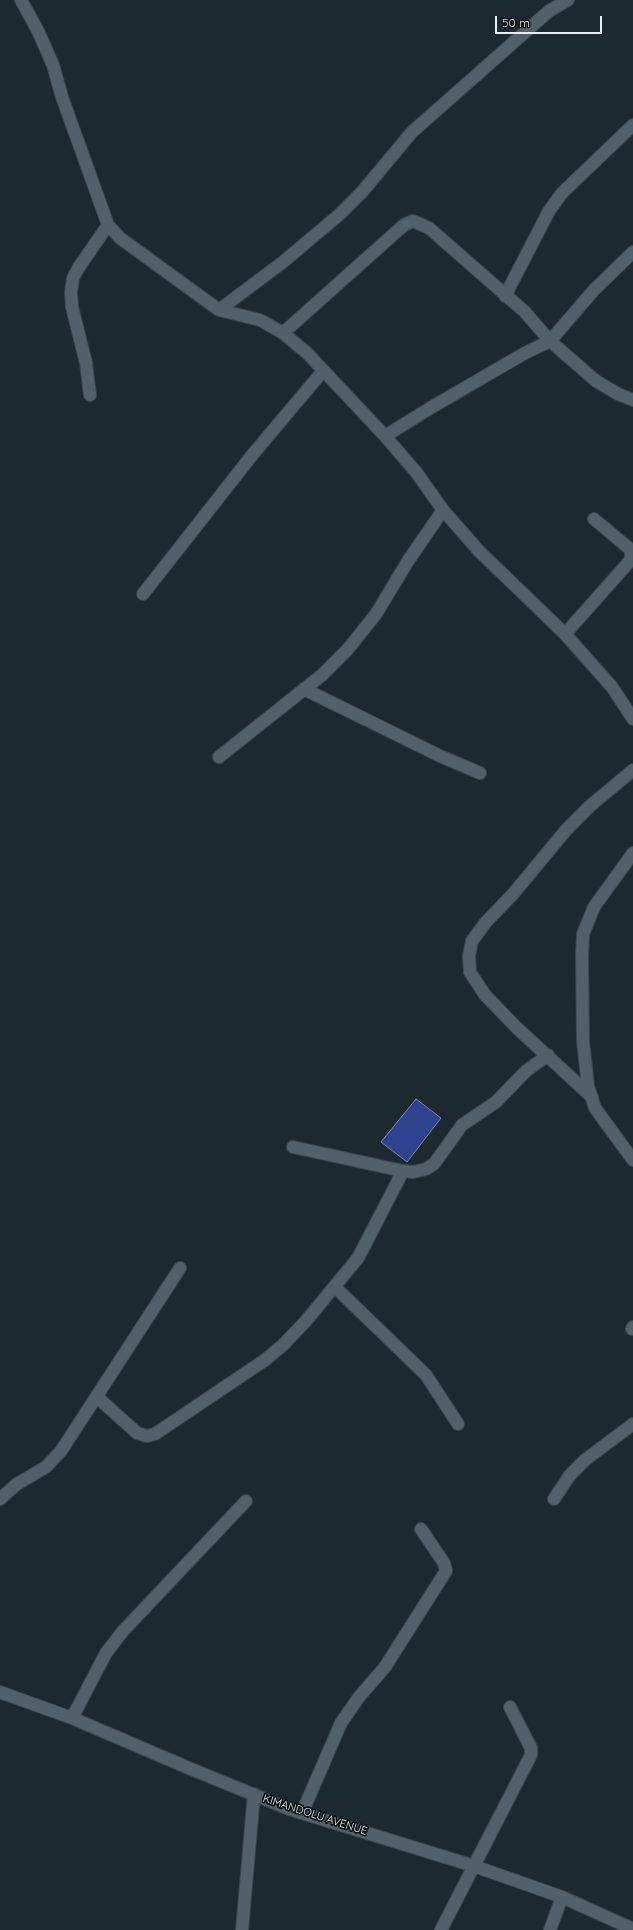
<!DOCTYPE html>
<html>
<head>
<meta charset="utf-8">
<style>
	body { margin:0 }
	#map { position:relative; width:633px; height:1930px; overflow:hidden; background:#1d2931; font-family:Quicksand,sans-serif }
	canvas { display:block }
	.scale { position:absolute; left:495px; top:16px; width:107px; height:18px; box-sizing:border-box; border:2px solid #e7eff4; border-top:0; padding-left:5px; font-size:12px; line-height:14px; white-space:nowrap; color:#e7eff4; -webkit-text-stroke:3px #0c1114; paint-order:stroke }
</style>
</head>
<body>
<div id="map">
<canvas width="633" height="1930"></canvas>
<div class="scale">50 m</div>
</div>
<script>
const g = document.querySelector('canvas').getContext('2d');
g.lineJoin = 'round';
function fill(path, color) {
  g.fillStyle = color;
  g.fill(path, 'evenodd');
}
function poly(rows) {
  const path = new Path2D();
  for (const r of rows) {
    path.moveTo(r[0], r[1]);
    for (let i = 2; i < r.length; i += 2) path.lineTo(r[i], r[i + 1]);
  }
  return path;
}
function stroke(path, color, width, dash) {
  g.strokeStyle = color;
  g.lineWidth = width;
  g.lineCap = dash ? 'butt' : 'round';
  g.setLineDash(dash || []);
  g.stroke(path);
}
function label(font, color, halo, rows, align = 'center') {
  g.font = font + ' Quicksand,sans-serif';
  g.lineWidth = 3.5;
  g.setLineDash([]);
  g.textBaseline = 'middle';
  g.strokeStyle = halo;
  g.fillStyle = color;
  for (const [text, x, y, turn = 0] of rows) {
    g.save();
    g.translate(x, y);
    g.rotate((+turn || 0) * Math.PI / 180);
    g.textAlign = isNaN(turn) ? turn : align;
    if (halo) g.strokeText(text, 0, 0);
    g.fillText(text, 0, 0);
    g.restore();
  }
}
const building = poly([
	[416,1099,441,1118,407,1162,381,1142,416,1099]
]);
fill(building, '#2f428f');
stroke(building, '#828796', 1);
const minor = poly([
	[21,0,38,31,53,65,62,97,108,225,120,238,219,310,260,320,283,333,307,353,385,436,416,472,443,510,479,551,565,634,612,687,633,719],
	[505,296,549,211,562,193,633,125],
	[219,310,283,262,340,214,362,192,412,132,549,11,568,0],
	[283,333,404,225,413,221,429,228,525,312,550,341,596,381,618,394,633,400],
	[90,395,86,363,72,307,71,292,73,278,79,267,108,225],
	[385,436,432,407,525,353,550,341,594,290,633,252],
	[143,594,253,454,323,371],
	[565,634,629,562,631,557,631,550,594,519],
	[304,689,440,756,480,773],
	[219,757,322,675,348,649,376,614,408,561,443,510],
	[633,853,594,907,583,934,582,956,583,1041,588,1086,595,1108,633,1160],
	[592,1097,517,1028,485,995,470,972,469,956,472,941,486,922,513,894,566,830,590,806,633,770],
	[293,1147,403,1171,413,1172,426,1169,434,1164,462,1125,496,1102,526,1071,548,1055],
	[335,1287,426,1375,458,1424],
	[632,1329,633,1327],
	[97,1397,137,1433,147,1436,155,1434,265,1360,283,1345,305,1322,358,1258,403,1171],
	[0,1499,17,1484,46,1467,61,1451,180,1268],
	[554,1499,570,1475,585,1460,633,1424],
	[72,1718,106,1653,123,1631,246,1501],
	[302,1813,341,1723,359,1697,385,1667,446,1571,444,1563,421,1529],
	[242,1930,254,1794],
	[441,1930,531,1755,531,1748,510,1707],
	[550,1930,562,1897]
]);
const tertiary = poly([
	[0,1692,72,1718,191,1769,289,1809,474,1866,562,1897,633,1929]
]);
stroke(minor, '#3c474e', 14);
stroke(tertiary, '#3c474e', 14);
stroke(minor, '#526069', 12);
stroke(tertiary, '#526069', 12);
label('11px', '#e7eff4', '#0c1114', [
	["KIMANDOLU AVENUE",315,1815,18]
]);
</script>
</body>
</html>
